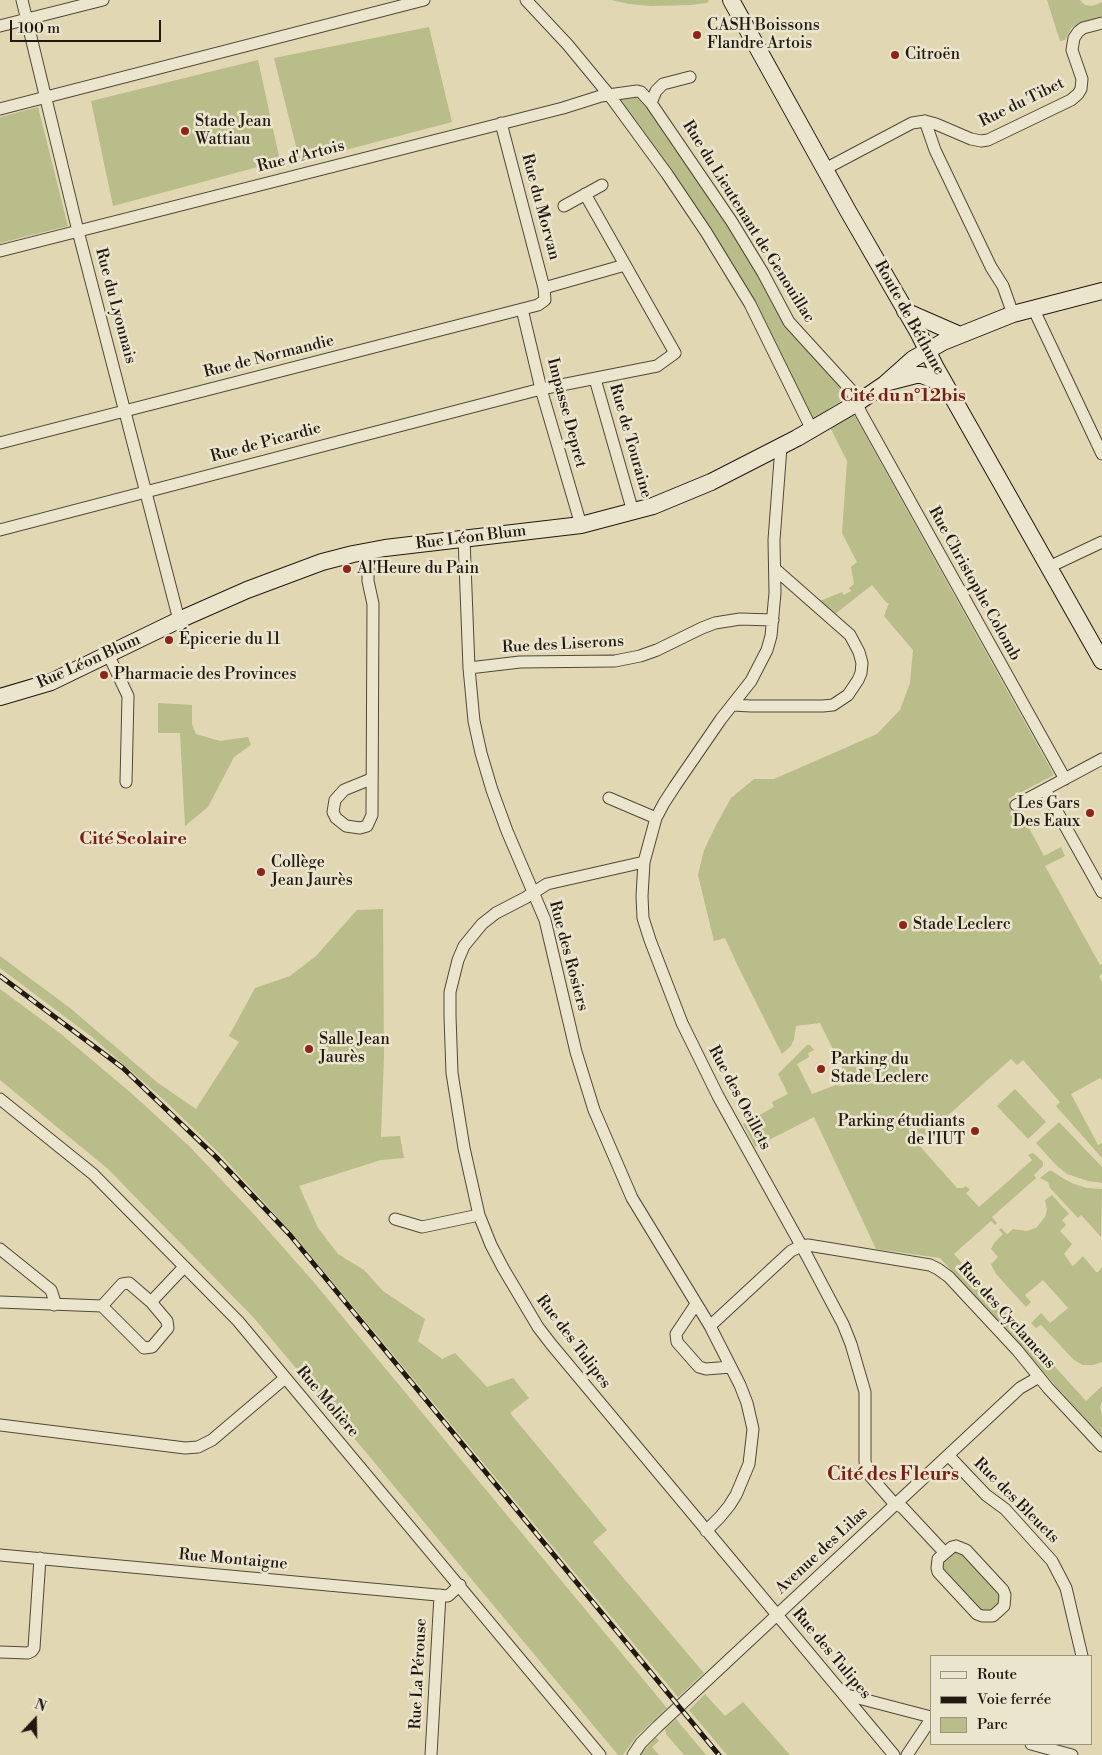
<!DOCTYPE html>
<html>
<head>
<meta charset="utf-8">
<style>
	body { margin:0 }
	#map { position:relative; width:1102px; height:1755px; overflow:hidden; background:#e1d7b3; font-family:"Libre Bodoni",serif }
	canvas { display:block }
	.legend { position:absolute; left:930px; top:1655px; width:162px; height:90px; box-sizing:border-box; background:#ece5ce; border:1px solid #9b9382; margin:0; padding:6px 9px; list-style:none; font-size:15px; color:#211810 }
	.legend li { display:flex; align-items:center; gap:10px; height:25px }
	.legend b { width:25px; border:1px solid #9b9382 }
	.north { position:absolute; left:10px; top:1695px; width:50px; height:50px; -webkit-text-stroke:4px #ece5ce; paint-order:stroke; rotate:21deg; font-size:14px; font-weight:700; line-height:20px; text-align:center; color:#211810 }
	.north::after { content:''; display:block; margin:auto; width:18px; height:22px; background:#211810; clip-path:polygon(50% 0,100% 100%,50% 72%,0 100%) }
	.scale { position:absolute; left:10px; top:20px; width:151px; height:22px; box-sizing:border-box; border:2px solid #211810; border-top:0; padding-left:6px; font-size:15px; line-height:18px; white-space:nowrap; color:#211810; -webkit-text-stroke:4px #ece5ce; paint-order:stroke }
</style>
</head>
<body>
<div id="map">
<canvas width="1102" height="1755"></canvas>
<ul class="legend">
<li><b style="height:6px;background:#ece5ce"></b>Route</li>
<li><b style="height:6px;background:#211810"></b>Voie ferrée</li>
<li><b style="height:14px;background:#b8bd89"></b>Parc</li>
</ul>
<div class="north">N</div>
<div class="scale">100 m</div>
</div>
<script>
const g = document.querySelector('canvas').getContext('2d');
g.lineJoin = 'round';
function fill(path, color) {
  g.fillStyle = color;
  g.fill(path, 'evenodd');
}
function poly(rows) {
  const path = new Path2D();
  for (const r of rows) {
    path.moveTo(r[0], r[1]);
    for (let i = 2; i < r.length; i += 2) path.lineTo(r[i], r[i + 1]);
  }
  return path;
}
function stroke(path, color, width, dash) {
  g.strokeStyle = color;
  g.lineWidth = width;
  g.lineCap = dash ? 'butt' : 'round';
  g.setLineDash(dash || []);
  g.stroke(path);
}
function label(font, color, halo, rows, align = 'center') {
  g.font = font + ' "Libre Bodoni",serif';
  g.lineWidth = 5;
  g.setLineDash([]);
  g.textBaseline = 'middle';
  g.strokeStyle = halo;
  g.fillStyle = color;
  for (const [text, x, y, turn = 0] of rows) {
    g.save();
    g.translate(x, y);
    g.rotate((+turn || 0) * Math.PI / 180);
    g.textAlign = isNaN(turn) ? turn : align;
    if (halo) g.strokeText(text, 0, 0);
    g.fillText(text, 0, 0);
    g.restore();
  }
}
fill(poly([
	[611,0,709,0,707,3,691,5,651,6,629,4],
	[1047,0,1080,0,1085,5,1092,6,1102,2,1102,16,1072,27,1065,40,1060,41],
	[429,27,452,122,300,162,274,58],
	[258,60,280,161,113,206,91,101],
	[630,92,656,109,789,322,852,394,808,422,750,304,614,103],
	[38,107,68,226,0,243,0,117],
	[853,413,1054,775,1008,799,1014,814,1020,811,1044,856,1061,847,1065,856,1045,866,1100,965,1102,964,1102,974,1099,976,1102,982,1102,1080,1100,1078,1071,1094,1098,1145,1102,1143,1102,1158,1056,1106,1060,1102,1023,1060,1017,1065,1011,1059,917,1143,957,1188,963,1188,966,1186,970,1190,966,1193,979,1207,1032,1160,1028,1155,1030,1154,1033,1153,1043,1162,1043,1166,1034,1175,1036,1178,992,1217,997,1223,995,1225,991,1221,954,1254,1012,1319,1014,1318,1029,1335,1028,1337,1086,1401,1102,1386,1102,1401,1100,1407,1102,1415,1102,1437,940,1258,876,1249,814,1117,755,1147,743,1124,774,1107,772,1102,788,1094,778,1074,807,1045,810,1045,814,1050,808,1053,809,1057,797,1064,812,1094,836,1085,842,1086,850,1084,820,1023,796,1026,794,1039,791,1046,782,1054,737,964,725,938,714,941,698,875,704,850,716,825,731,798,754,779,774,779,877,734,900,710,910,683,913,650,884,616,889,603,887,603,872,585,835,614,820,601,842,592,844,595,851,591,849,588,854,584,851,567,857,562,842,533,847,461,830,427],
	[158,703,192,705,192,724,196,734,220,741,248,737,251,745,234,757,208,807,185,826,180,733,158,733],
	[383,909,384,1056,381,1137,400,1136,404,1158,381,1160,299,1186,318,1228,338,1254,364,1270,383,1291,425,1319,418,1341,442,1359,455,1353,487,1387,513,1378,529,1398,510,1413,607,1530,593,1542,704,1673,678,1697,292,1233,220,1154,164,1100,92,1037,0,968,0,956,70,1008,158,1083,196,1109,239,1042,229,1036,255,988,290,976,316,956,357,910],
	[0,989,61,1034,130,1092,189,1146,250,1210,312,1280,667,1708,637,1736,623,1755,618,1755,254,1318,108,1169,0,1080],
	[1015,1089,1046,1122,1028,1139,997,1106],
	[1059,1122,1102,1167,1102,1183,1088,1181,1067,1174,1056,1165,1036,1143],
	[1049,1171,1052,1171,1064,1179,1074,1184,1087,1188,1102,1189,1101,1237,1081,1215,1078,1218,1050,1188,1048,1182,1040,1178],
	[1052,1195,1069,1214,1062,1220,1066,1225,1060,1231,1072,1244,1064,1254,1071,1264,1073,1266,1083,1256,1096,1272,1098,1272,1102,1267,1102,1261,1102,1362,1093,1365,1083,1365,1074,1360,1041,1325,1036,1328,1031,1323,1041,1313,1050,1323,1068,1308,1043,1280,1025,1295,1031,1302,1026,1307,996,1274,991,1264,998,1257,991,1249,994,1243,1003,1234,999,1230,1001,1228,1007,1234,1013,1229,1026,1231,1036,1228,1045,1217,1047,1209,1045,1200],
	[959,1552,965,1555,999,1592,1000,1599,999,1605,993,1611,983,1612,944,1573,942,1566,944,1560,952,1553],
	[705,1694,725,1716,743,1702,790,1755,727,1755,689,1710],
	[676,1719,706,1755,684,1755,666,1734,665,1729],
	[656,1737,659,1741,652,1747,659,1755,640,1755]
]), '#b8bd89');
const street = poly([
	[22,0,78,231,179,620],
	[526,0,568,45,610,96,667,174,706,232,750,304,812,430],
	[0,26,103,0],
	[651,103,656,91,663,84,690,77],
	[0,109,424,0],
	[925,121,935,150,991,267,1003,286,1013,314],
	[825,169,912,123,925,121,936,124,971,139,981,141,988,140,1071,100,1078,94,1081,89,1082,79,1072,50,1074,38,1078,32,1083,28,1102,23],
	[564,206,602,185],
	[0,251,563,108,601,96,637,91,641,92,651,103,732,222,763,273,789,322,851,390,861,413,1065,779],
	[544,288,625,265],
	[1033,308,1102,454],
	[522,309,541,389,581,525],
	[595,379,633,512],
	[0,443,538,305,545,300,544,288,501,123],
	[781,447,774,540,775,593,771,636,767,650,751,681,721,719,675,786,664,803,656,818,644,862,642,896,643,918,650,940,682,1023,718,1096,807,1256,843,1324,851,1344,865,1392,865,1462,871,1477,892,1501,903,1508,944,1552],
	[0,530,541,389,657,366,675,353,585,194],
	[464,538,469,668,474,721,481,753,492,790,507,831,545,920,576,1052,594,1110,632,1198,710,1326,740,1385,747,1403,753,1429,749,1464,736,1495,729,1506,720,1517,706,1531],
	[368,551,368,581,373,604,372,815,367,826,360,828,346,826,336,818,333,812,335,800,344,790,371,779],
	[1049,567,1102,542],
	[108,654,128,696,126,782],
	[469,668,520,662,615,661,640,656,657,650,702,628,715,623,740,619,773,620],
	[733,705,751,706,823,706,833,705,848,695,858,680,861,673,862,663,859,652,850,635,775,569],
	[1045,790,1102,892],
	[609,798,656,818],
	[1016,805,1102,759],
	[644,862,547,884,525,898,496,913,482,924,464,946,458,960,450,992,450,1016,452,1073,464,1148,479,1215,491,1245,503,1268,538,1327,551,1344,894,1755],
	[0,1099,93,1174,238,1321,600,1755],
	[395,1219,422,1227,479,1215],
	[0,1249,51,1290,54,1299,54,1305],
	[129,1283,151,1302,167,1321,168,1328,152,1347,144,1348,102,1306,122,1284,129,1283],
	[0,1302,102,1306],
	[151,1302,184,1267],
	[696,1304,676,1334,677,1342,699,1367,706,1369,731,1367],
	[710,1326,791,1251,801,1246,808,1245,930,1265,938,1269,949,1277,1017,1350,1048,1388,1102,1446],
	[0,1425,185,1448,198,1447,212,1440,285,1378],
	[949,1456,986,1495,1005,1509,1052,1561,1066,1588,1082,1656],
	[956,1546,966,1550,1003,1590,1005,1595,1004,1606,993,1616,982,1616,977,1614,938,1572,937,1568,938,1559,952,1547,956,1546],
	[0,1555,448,1596,460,1585],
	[0,1652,28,1653,32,1651,34,1648,40,1558],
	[843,1694,931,1717],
	[1031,1744,1072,1755],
	[431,1755,440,1595],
	[633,1755,641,1743,657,1727,1020,1388,1039,1377],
	[907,1755,931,1719]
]);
const secondary = poly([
	[731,0,848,211,918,332,936,368,1102,661],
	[905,311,960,335],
	[889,382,916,375,922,375,934,380,947,390],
	[0,697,51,682,179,620,247,590,322,562,353,554,385,548,581,525,653,506,711,482,797,438,857,403,885,384,913,359,943,342,1013,314,1102,291]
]);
stroke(street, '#514839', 13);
stroke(secondary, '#211810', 18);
stroke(street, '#ece5ce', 11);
stroke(secondary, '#ece5ce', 16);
const rail = poly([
	[0,976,123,1068,216,1157,290,1235,719,1755]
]);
stroke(rail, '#211810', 5);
stroke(rail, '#ece5ce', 3, [9]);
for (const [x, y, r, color] of [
	[697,35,5,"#8f2418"],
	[895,55,5,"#8f2418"],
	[185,131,5,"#8f2418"],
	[347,569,5,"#8f2418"],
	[169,640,5,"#8f2418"],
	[104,675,5,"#8f2418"],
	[1090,813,5,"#8f2418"],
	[261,872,5,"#8f2418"],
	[903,925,5,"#8f2418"],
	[309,1049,5,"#8f2418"],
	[821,1069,5,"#8f2418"],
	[975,1131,5,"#8f2418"]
]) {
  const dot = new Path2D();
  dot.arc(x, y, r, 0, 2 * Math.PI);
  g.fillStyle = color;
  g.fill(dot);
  stroke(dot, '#ece5ce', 2);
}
label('16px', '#211810', '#ece5ce', [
	["CASH Boissons",707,26],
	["Flandre Artois",707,44],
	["Citroën",905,55],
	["Stade Jean",195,122],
	["Wattiau",195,140],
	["Al'Heure du Pain",357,569],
	["Épicerie du 11",179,640],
	["Pharmacie des Provinces",114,675],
	["Les Gars",1080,804,"right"],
	["Des Eaux",1080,822,"right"],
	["Collège",271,863],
	["Jean Jaurès",271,881],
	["Stade Leclerc",913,925],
	["Salle Jean",319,1040],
	["Jaurès",319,1058],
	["Parking du",831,1060],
	["Stade Leclerc",831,1078],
	["Parking étudiants",965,1122,"right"],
	["de l'IUT",965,1140,"right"]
], 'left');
label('16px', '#211810', '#ece5ce', [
	["Rue du Tibet",1022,103,-26],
	["Rue d'Artois",301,157,-14],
	["Rue du Morvan",540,207,75],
	["Rue du Lieutenant de Genouillac",748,222,58],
	["Rue du Lyonnais",115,306,75],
	["Route de Béthune",909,318,61],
	["Rue de Normandie",269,357,-14],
	["Impasse Depret",566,413,75],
	["Rue de Touraine",630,441,74],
	["Rue de Picardie",266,443,-15],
	["Rue Léon Blum",471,538,-7],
	["Rue Christophe Colomb",974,584,61],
	["Rue des Liserons",563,645,-3],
	["Rue Léon Blum",89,662,-24],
	["Rue des Rosiers",568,956,75],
	["Rue des Oeillets",739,1098,62],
	["Rue des Cyclamens",1006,1316,48],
	["Rue des Tulipes",573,1342,53],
	["Rue Molière",327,1402,50],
	["Rue des Bleuets",1016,1501,45],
	["Avenue des Lilas",822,1551,-43],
	["Rue Montaigne",233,1560,5],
	["Rue des Tulipes",831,1654,50],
	["Rue La Pérouse",419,1674,-87]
]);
label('bold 18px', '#7a1f14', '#ece5ce', [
	["Cité du n°12bis",903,397],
	["Cité Scolaire",133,840]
]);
label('bold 19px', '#7a1f14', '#ece5ce', [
	["Cité des Fleurs",893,1475]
]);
</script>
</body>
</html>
